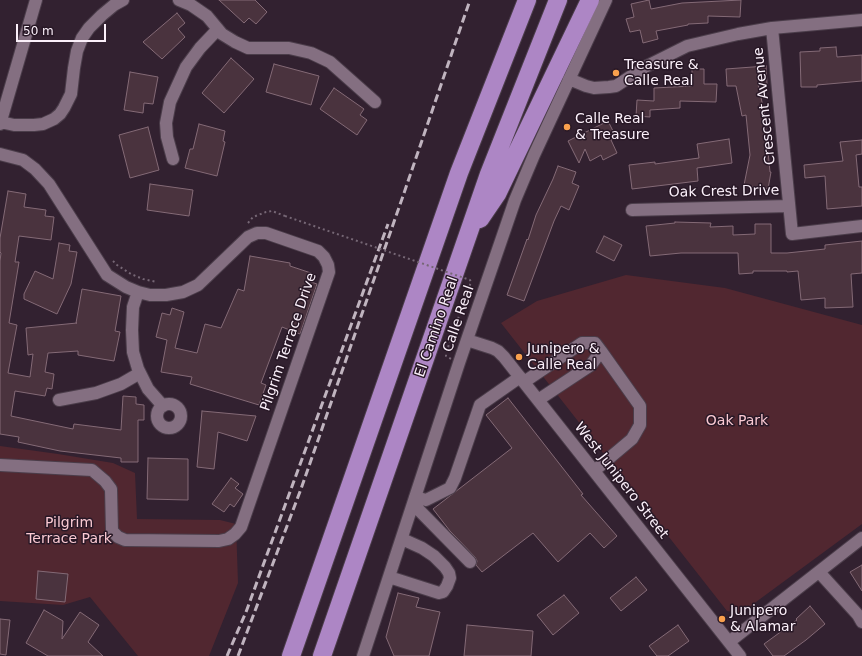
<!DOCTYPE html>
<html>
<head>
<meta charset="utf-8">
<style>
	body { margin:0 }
	#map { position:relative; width:862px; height:656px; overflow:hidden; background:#322130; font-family:"DejaVu Sans",sans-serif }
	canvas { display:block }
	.scale { position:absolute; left:16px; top:24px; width:90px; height:18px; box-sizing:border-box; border:2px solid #fbf0fa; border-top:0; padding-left:5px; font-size:12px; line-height:14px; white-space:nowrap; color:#fbf0fa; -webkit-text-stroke:3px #281826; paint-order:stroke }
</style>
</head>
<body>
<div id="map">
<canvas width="862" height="656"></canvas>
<div class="scale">50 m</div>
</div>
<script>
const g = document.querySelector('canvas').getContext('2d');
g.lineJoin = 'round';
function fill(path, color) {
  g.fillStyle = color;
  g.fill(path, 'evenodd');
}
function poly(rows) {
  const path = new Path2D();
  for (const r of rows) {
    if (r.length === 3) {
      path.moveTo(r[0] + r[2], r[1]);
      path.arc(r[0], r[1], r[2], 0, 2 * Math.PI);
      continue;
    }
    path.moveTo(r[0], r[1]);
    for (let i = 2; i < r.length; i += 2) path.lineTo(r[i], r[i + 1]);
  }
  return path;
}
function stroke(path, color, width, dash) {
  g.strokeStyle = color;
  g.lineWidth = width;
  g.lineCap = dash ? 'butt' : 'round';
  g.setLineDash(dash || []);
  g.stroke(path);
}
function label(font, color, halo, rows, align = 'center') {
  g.font = font + ' "DejaVu Sans",sans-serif';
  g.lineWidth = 3;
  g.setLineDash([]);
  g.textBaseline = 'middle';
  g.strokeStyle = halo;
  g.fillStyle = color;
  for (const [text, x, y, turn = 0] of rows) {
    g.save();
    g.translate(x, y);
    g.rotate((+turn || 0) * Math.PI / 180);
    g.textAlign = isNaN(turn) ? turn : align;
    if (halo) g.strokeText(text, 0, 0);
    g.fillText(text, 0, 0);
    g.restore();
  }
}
fill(poly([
	[626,275,725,288,862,325,862,524,741,613,727,611,501,323,537,301],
	[0,446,58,454,113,463,135,473,137,519,220,520,236,524,238,583,209,656,138,656,90,597,63,605,0,601]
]), '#512730');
const building = poly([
	[219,0,255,0,267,12,256,24,249,18,244,23,219,0],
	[649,0,651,9,682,3,741,0,740,17,708,16,708,23,688,24,688,25,656,31,658,39,643,43,640,30,630,32,626,19,634,17,631,4,649,0],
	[177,13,185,23,178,29,185,37,162,59,143,42,177,13],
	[836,47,837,57,862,55,862,81,817,85,817,87,801,87,800,52,820,51,820,48,836,47],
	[231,58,254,79,224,113,202,93,231,58],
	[274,64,319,76,311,105,266,92,274,64],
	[766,66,767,84,758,84,764,111,770,172,771,172,768,189,744,185,750,155,746,115,742,116,736,86,727,86,726,69,766,66],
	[692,69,704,69,704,84,717,84,716,102,680,101,680,108,650,110,650,117,636,116,637,100,654,101,654,88,692,86,692,69],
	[130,72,158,77,153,104,144,103,143,113,124,110,130,72],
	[334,88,364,109,360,115,367,120,357,135,320,109,334,88],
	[608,121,616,137,611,140,617,153,603,160,601,155,590,161,585,149,579,163,568,141,608,121],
	[199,124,225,131,223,141,225,142,217,176,185,168,190,149,193,149,199,124],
	[148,127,159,170,130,178,119,135,148,127],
	[729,139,732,163,697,168,698,181,632,189,629,165,655,162,655,164,699,158,697,144,729,139],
	[862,140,862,154,856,155,859,187,862,187,862,206,827,209,825,176,805,178,804,165,843,161,840,142,862,140],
	[558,166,576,172,572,183,579,186,569,210,561,206,554,221,524,301,507,295,527,239,528,240,536,215,553,179,558,166],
	[150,184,193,190,189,216,147,210,150,184],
	[8,191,26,194,24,207,46,210,45,216,54,217,51,240,19,236,15,262,19,262,9,323,17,325,8,373,30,377,33,354,28,355,26,328,77,323,76,323,82,289,121,296,115,331,120,332,114,361,78,355,78,351,48,353,45,372,54,374,52,389,47,388,45,396,15,391,11,416,73,429,74,424,121,430,123,396,136,397,136,404,144,405,144,420,138,420,138,462,121,462,121,458,60,451,18,442,19,437,0,434,0,261,1,253,0,252,0,238,8,191],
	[675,222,711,223,710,227,733,226,733,235,755,234,755,224,771,224,771,253,787,253,825,249,825,245,862,241,862,273,851,274,853,307,825,308,825,298,801,300,798,271,787,272,787,271,753,271,753,273,739,274,738,253,681,253,650,256,646,226,675,223,675,222],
	[604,236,622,245,614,261,596,252,604,236],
	[59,243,70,245,69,251,77,252,71,284,57,314,24,299,24,294,35,271,53,279,59,243],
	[250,256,290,263,290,266,314,274,311,282,317,284,300,334,282,327,261,383,266,385,259,405,190,384,192,377,161,372,167,340,156,337,162,313,170,315,172,308,184,312,175,348,197,353,205,324,221,328,238,289,244,291,250,256],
	[508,398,583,494,581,495,617,536,604,548,590,533,558,562,533,533,482,572,476,565,477,561,475,557,450,531,433,509,512,448,486,415,508,398],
	[202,411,256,416,247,441,218,432,214,469,197,467,202,411],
	[148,458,188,459,188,500,147,499,148,458],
	[231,478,239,484,235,488,243,494,234,507,230,504,224,512,212,504,231,478],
	[862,565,862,591,850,572,862,565],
	[38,571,68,574,65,602,36,599,38,571],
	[636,577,647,590,621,611,610,598,636,577],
	[398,593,419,598,416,607,440,612,429,656,394,656,386,637,398,593],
	[564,595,579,613,553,635,537,615,564,595],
	[810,606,825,624,806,640,784,656,773,656,764,644,797,620,796,619,810,606],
	[44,610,63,621,62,639,80,612,99,625,88,642,103,656,48,656,26,643,44,610],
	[0,619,10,620,6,655,0,654,0,619],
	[467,625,533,631,531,656,464,656,467,625],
	[678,625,689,641,668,656,657,656,649,646,678,625]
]);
fill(building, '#4a333e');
stroke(building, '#846a76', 1);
const minor = poly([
	[179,0,191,5,207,16,222,34,235,42,248,48,289,48,311,53,330,62,375,102],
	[772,28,792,234,862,226],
	[569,79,586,86,594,88,609,87,616,86,645,67,687,46,738,34,772,28,862,20],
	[1,122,14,125,34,125,43,124,54,119,60,114,64,108,71,94,74,68,77,51,82,38,89,28,102,15,114,5,123,0],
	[0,124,36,0],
	[0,154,23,160,35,169,49,184,107,275,126,287,138,292,150,295,166,295,183,292,198,285,248,237,257,233,266,233,318,251,324,257,328,265,329,272,241,527,235,534,228,539,219,541,125,540,118,537,112,531,111,489,105,481,92,470,0,465],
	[173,159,167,137,166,123,170,102,186,67,200,48,218,29],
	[632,210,789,206],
	[138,292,133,307,132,330,133,352,138,369,148,389,163,406],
	[467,340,492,348,498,351,504,357,740,656],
	[524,382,582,343,595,343,601,351,591,365,538,400],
	[59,400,96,393,121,384,140,373],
	[169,416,12],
	[594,471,632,439,640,425,640,406,601,351],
	[415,497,426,500,450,488,455,478,480,405,520,377],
	[413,504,470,562],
	[819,572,858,615,862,622],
	[389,577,439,593,443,592,447,586,450,578,449,573,445,567,434,556,422,548,402,539],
	[729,642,862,538],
	[363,656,459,363,515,200,534,155,606,0]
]);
const highway = poly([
	[480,219,497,194,590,0],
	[291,656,459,173,527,0],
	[322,656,489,174,558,0]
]);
stroke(minor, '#4b3d4a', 14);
stroke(highway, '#4b3d4a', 20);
stroke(poly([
	[248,223,253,217,266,212,272,211,285,216],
	[113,261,117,265,131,274,143,279,157,282]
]), '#766775', 2, [2, 3]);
stroke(minor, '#846f81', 12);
stroke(highway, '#ad86c5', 18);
stroke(poly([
	[227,656,246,612,388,224],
	[238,656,301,489,403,196,470,0]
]), '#c0b4bf', 3, [8, 4]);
stroke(poly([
	[285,216,470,280,471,282,446,353,446,356,453,360]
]), '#766775', 2, [2, 3]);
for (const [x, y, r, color] of [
	[616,73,4,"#f9a04d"],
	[567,127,4,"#f9a04d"],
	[519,357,4,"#f9a04d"],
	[722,619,4,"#f9a04d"]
]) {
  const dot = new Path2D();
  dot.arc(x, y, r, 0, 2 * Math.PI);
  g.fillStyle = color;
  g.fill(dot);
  stroke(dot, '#281826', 1.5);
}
label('14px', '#fbf0fa', '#281826', [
	["Treasure &",624,65],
	["Calle Real",624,81],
	["Calle Real",575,119],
	["& Treasure",575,135],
	["Junipero &",527,349],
	["Calle Real",527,365],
	["Junipero",730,611],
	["& Alamar",730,627]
], 'left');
label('14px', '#fbf0fa', '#281826', [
	["Crescent Avenue",765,106,-96],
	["Oak Crest Drive",724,192,-1],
	["Calle Real",459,319,-71],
	["El Camino Real",437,327,-71],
	["Pilgrim Terrace Drive",289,342,-71],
	["West Junipero Street",621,481,52]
]);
label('14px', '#fac9d2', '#281826', [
	["Oak Park",737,421],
	["Pilgrim",69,523],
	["Terrace Park",69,539]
]);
</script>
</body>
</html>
